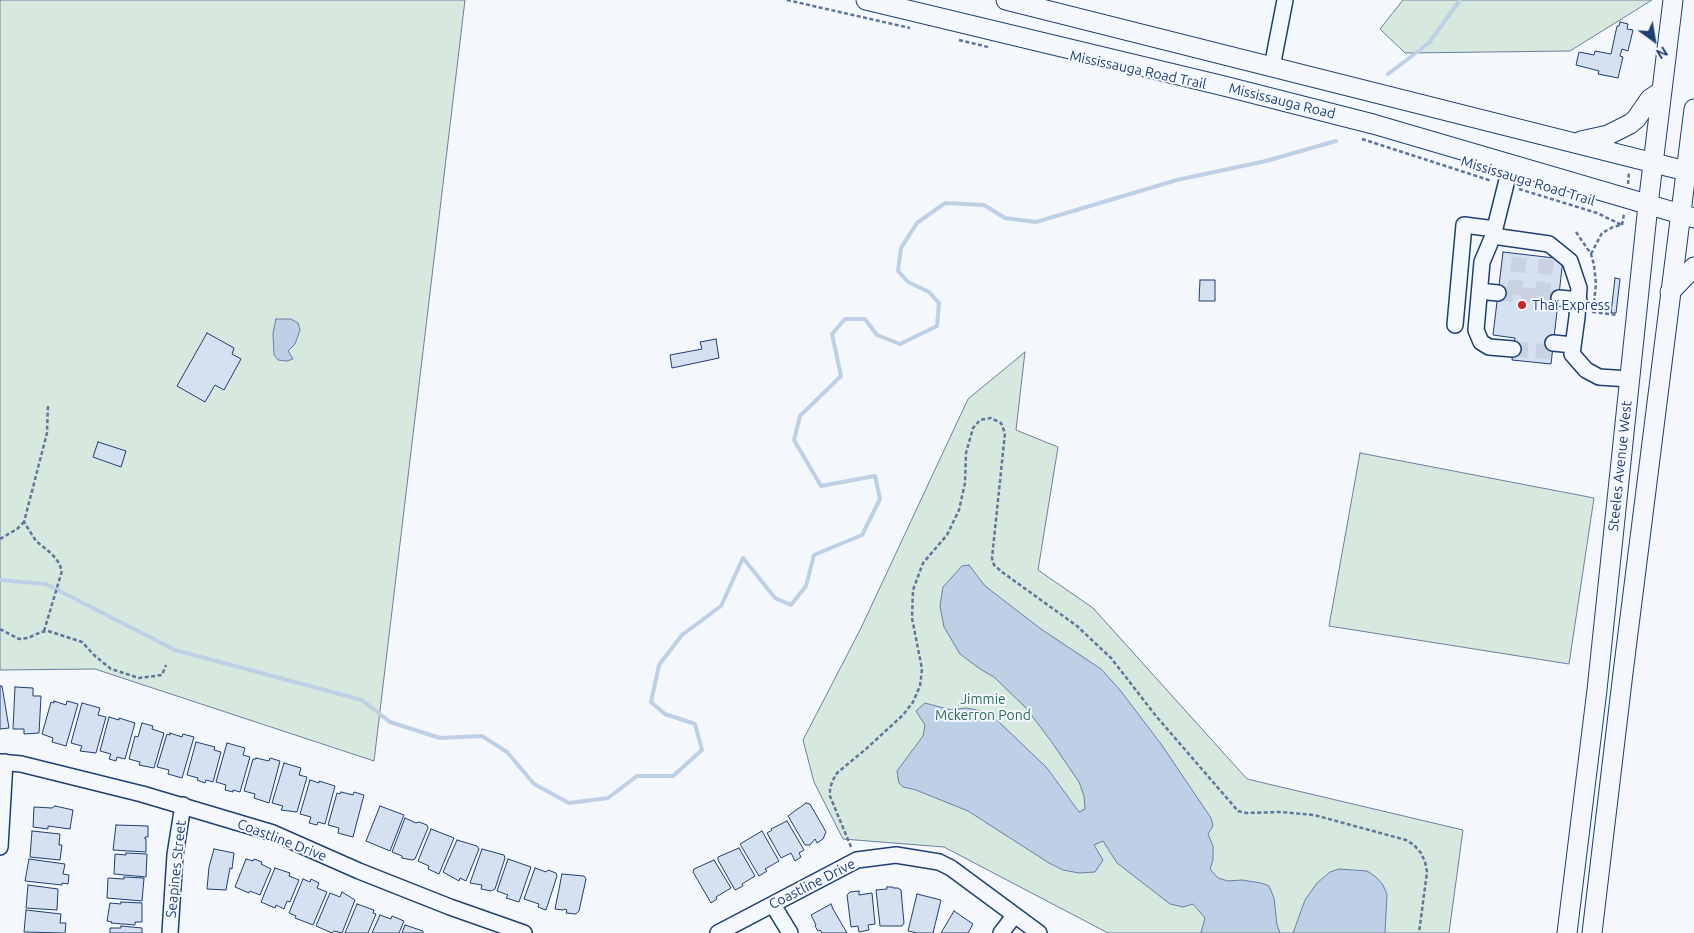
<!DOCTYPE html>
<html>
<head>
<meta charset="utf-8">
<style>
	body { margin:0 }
	#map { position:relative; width:1694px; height:933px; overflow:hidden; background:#f4f7fb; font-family:Ubuntu,sans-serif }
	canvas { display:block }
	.north { position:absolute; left:1629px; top:15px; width:50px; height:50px; -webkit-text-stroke:4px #f4f7fb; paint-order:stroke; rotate:148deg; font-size:14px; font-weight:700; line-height:20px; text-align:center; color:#1d3f73 }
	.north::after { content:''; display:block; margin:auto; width:18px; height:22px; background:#1d3f73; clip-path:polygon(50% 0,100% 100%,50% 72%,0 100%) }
</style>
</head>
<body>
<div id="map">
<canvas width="1694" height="933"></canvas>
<div class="north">N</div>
</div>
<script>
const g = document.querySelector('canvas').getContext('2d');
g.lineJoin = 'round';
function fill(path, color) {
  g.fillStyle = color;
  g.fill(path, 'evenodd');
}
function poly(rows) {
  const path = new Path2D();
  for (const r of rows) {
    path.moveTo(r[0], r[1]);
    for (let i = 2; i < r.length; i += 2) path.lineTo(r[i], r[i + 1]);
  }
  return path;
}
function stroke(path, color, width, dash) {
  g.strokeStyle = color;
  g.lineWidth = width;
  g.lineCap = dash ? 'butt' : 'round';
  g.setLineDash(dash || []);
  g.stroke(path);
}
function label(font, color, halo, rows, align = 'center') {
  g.font = font + ' Ubuntu,sans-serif';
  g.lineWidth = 4;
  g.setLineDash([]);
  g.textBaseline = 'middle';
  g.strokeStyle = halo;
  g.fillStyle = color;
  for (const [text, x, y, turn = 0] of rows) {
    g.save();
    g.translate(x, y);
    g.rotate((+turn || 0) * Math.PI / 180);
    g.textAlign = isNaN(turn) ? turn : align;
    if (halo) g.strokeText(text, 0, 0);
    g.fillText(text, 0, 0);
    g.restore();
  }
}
const green = poly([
	[0,0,465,0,374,761,95,669,0,670,0,0],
	[1403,0,1652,0,1570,51,1405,53,1380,29,1403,0],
	[1025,352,1016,430,1058,447,1038,570,1093,608,1247,779,1463,830,1449,933,1108,933,944,847,843,839,814,782,803,740,861,628,968,399,1025,352],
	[1360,453,1594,498,1569,664,1329,626,1360,453]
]);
fill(green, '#d7e8df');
stroke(green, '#687fa3', 1);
const water = poly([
	[276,319,291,319,298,323,300,330,295,344,288,351,293,359,287,361,278,360,274,355,273,333,276,319],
	[969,565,985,586,1041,629,1101,669,1120,690,1161,744,1211,818,1213,826,1208,834,1213,846,1213,860,1210,869,1218,878,1228,881,1242,880,1261,883,1269,886,1274,898,1277,925,1280,933,1201,933,1205,918,1193,904,1183,907,1170,904,1117,863,1103,841,1094,845,1103,860,1095,872,1079,873,1063,870,1049,863,968,811,916,790,903,787,899,783,897,771,923,736,925,725,916,711,925,703,951,710,966,708,982,711,998,721,1047,768,1079,812,1085,809,1084,796,1079,782,1051,741,1026,708,994,677,980,669,960,654,944,627,940,606,943,587,962,566,969,565],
	[1339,869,1367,871,1376,877,1383,885,1387,894,1385,933,1293,933,1305,900,1317,883,1330,872,1339,869]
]);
fill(water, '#bed0e5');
stroke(water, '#687fa3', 1);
stroke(poly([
	[1388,74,1429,43,1460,0],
	[0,580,46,584,175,650,362,700,390,722,440,738,482,736,507,752,534,784,569,803,608,798,637,776,673,776,702,750,695,724,665,714,651,702,659,665,682,635,721,606,743,558,775,598,791,605,806,586,814,555,862,535,880,499,875,476,821,486,794,440,800,416,841,376,832,334,845,319,865,319,877,335,900,344,937,326,939,303,929,292,908,282,898,271,901,248,917,223,945,203,984,205,1005,218,1036,222,1177,180,1266,161,1336,141]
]), '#bed0e5', 4);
const building = poly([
	[1620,22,1628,24,1627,29,1633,30,1628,51,1622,49,1620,56,1623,57,1618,78,1598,74,1599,71,1576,65,1579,52,1594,55,1595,51,1611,54,1617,26,1619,26,1620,22],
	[1503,252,1563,259,1551,364,1512,360,1515,338,1493,335,1503,252],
	[1615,278,1620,279,1616,313,1611,313,1615,278],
	[1200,280,1215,280,1215,301,1199,301,1200,280],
	[207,333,234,348,232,354,241,359,224,390,215,385,205,402,177,386,207,333],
	[716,339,719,358,672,368,670,355,702,349,700,342,716,339],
	[98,442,126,451,121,467,93,457,98,442],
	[0,686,2,686,9,728,0,729,0,686],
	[15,687,33,688,33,696,41,696,39,733,24,734,24,729,13,729,15,687],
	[54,701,66,705,67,701,78,704,66,746,52,742,53,738,42,734,51,702,54,703,54,701],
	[82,703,100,708,98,715,106,717,96,753,80,751,82,746,71,743,82,703],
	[109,717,119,720,119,718,135,723,125,759,117,757,116,761,109,759,111,754,100,751,109,717],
	[142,723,153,726,152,729,164,733,154,768,139,765,140,762,129,759,135,736,138,737,142,723],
	[170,733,182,737,183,734,194,737,182,778,168,774,169,770,157,767,167,734,170,735,170,733],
	[196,742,215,747,214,750,221,752,213,782,206,780,205,783,197,780,198,778,187,775,196,742],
	[227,743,245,748,243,755,250,757,240,792,233,790,233,792,225,790,226,785,216,782,227,743],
	[256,758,269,761,270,758,280,761,269,803,254,798,255,794,244,791,253,759,256,759,256,758],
	[284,763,301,768,299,775,307,777,297,812,281,810,283,806,272,803,284,763],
	[310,780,319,783,319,781,335,786,325,824,318,822,317,825,309,823,311,817,300,814,310,780],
	[341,792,353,795,354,792,364,795,353,837,338,833,339,828,328,825,337,793,340,794,341,792],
	[806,803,810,804,826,832,823,839,817,843,815,839,810,845,805,845,788,816,806,803],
	[55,806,73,810,70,829,48,826,48,829,33,827,34,807,52,808,55,806],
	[380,806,404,815,390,851,366,841,380,806],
	[405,818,416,823,419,822,427,825,428,828,415,859,412,860,402,858,402,856,392,852,405,818],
	[787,821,804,850,799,853,801,857,795,861,791,853,781,858,767,833,772,830,771,829,787,821],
	[116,825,148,826,148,837,145,837,145,839,146,839,146,852,113,850,116,825],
	[431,829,454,838,439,874,428,869,429,866,418,861,431,829],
	[32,831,60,834,59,845,62,845,60,860,30,857,32,831],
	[762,831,779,861,765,869,767,871,759,876,740,844,762,831],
	[457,840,477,846,479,849,466,881,460,878,459,881,443,872,457,840],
	[739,848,755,876,742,884,743,886,735,890,718,860,718,857,739,848],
	[214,849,234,853,232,869,230,868,226,890,207,889,209,867,214,849],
	[482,849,504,855,505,858,495,889,491,891,481,889,482,885,470,883,482,849],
	[126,853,147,854,146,877,114,874,115,854,126,855,126,853],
	[29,859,65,864,63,874,69,875,68,884,62,883,62,885,25,881,29,859],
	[246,859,253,861,254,859,262,862,261,864,271,869,260,895,250,891,249,893,235,887,246,859],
	[508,859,531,867,519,902,506,898,508,895,497,891,508,859],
	[714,860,731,888,716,897,717,899,711,903,693,872,694,869,714,860],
	[275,868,290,873,289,876,299,880,290,902,287,901,284,909,276,905,275,908,261,902,275,868],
	[535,868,546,872,548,870,556,873,557,876,546,910,538,907,539,904,524,899,535,868],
	[562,874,584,876,586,879,579,911,576,914,566,913,567,910,565,909,563,910,555,909,562,874],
	[124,877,144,878,142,901,107,898,108,878,124,879,124,877],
	[303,879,310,882,311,879,319,883,317,888,327,892,313,925,295,918,296,916,289,913,303,879],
	[28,885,58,889,57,910,26,908,28,885],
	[887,887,893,887,893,888,898,888,901,890,904,923,902,926,880,926,876,890,887,889,887,887],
	[859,891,859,895,872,893,875,924,868,925,869,930,859,932,858,926,851,927,847,895,850,892,859,891],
	[342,892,355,900,342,933,334,931,332,933,316,926,330,893,340,897,342,892],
	[917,894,941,900,933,933,917,933,908,931,917,894],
	[121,902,142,903,142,922,135,922,135,925,111,923,112,922,107,921,110,903,121,904,121,902],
	[357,904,374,910,373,913,376,914,368,933,345,933,357,904],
	[831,904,833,909,847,933,822,933,820,930,818,931,815,926,816,925,811,915,831,904],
	[26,910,61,914,60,923,66,923,65,933,24,932,26,910],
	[954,911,973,924,968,933,941,933,954,911],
	[380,915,391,919,392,916,404,921,399,933,372,933,380,915],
	[405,925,423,931,423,933,402,933,405,925],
	[121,926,142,928,142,933,110,933,110,928,121,928,121,926]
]);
fill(building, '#d5e0f0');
stroke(building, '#1d3f73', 1);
stroke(poly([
	[1498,293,1559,298],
	[1514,295,1520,254],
	[1542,297,1547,257],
	[1513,349,1552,352]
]), '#c9d2e0', 15, [15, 8]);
const minor = poly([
	[1272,67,1285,0],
	[1511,164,1493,236,1549,244,1570,261,1579,288,1577,317,1572,354,1586,370,1599,377,1629,379],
	[1493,236,1482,262,1476,330,1481,342,1489,347,1513,349],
	[1488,292,1498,293],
	[1559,298,1579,300],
	[1455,325,1464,225,1495,229],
	[1553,343,1573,345],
	[0,762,21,764,142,794,273,833,359,871,450,907,524,933],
	[0,847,5,762],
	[773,905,790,933],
	[170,933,175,855,183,805],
	[718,933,857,860,896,855,939,862,951,868,1039,933],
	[1001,933,1014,916]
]);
const major = poly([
	[866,0,1224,86,1373,124,1694,218],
	[1006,0,1694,173],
	[1581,141,1608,135,1630,124,1636,119,1650,99,1662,91],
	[1670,292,1694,267],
	[1567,933,1597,690,1648,205,1673,0],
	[1592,933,1623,673,1694,109]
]);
stroke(minor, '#1d3f73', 18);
stroke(major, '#1d3f73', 21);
stroke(poly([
	[787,0,910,28],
	[959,40,988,47],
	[1362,139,1492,181],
	[1628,184,1629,172],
	[1519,189,1597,213,1622,225],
	[1622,225,1624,214],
	[1576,232,1591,254,1594,265,1596,284,1593,312,1617,315],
	[1591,254,1602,233,1613,227,1621,225],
	[0,539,17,529,24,522],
	[0,629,19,639,28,638,41,632,48,631,82,642,94,655,111,669,139,678,162,675,166,665],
	[44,631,62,571,59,563,52,554,36,541,24,522,47,433,48,404],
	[851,847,830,796,830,788,833,780,837,773,866,749,903,715,913,702,920,686,922,669,912,618,913,590,923,563,947,535,959,510,965,483,966,453,973,428,980,420,991,418,1001,423,1005,433,992,558,994,565,1002,572,1077,626,1111,658,1156,716,1238,811,1246,813,1281,812,1314,815,1406,840,1414,845,1421,853,1425,862,1427,872,1419,933]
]), '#5e769c', 2.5, [4, 2.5]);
stroke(minor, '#f4f7fb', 15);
stroke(major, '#f4f7fb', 19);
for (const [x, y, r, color] of [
	[1522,305,5,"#c62828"]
]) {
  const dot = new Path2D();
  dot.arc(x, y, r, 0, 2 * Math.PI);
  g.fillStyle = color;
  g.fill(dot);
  stroke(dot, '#f4f7fb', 2);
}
label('14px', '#1d3f73', '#f4f7fb', [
	["Mississauga Road Trail",1138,70,12],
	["Mississauga Road",1282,101,14],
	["Mississauga Road Trail",1528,181,17],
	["Steeles Avenue West",1620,466,-84],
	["Coastline Drive",282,840,21],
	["Seapines Street",176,869,-84],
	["Coastline Drive",812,884,-27]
]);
label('14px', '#1d3f73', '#f4f7fb', [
	["Thaï Express",1532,305]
], 'left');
label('14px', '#2c6c60', '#f4f7fb', [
	["Jimmie",983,699],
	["Mckerron Pond",983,715]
]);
</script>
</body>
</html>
